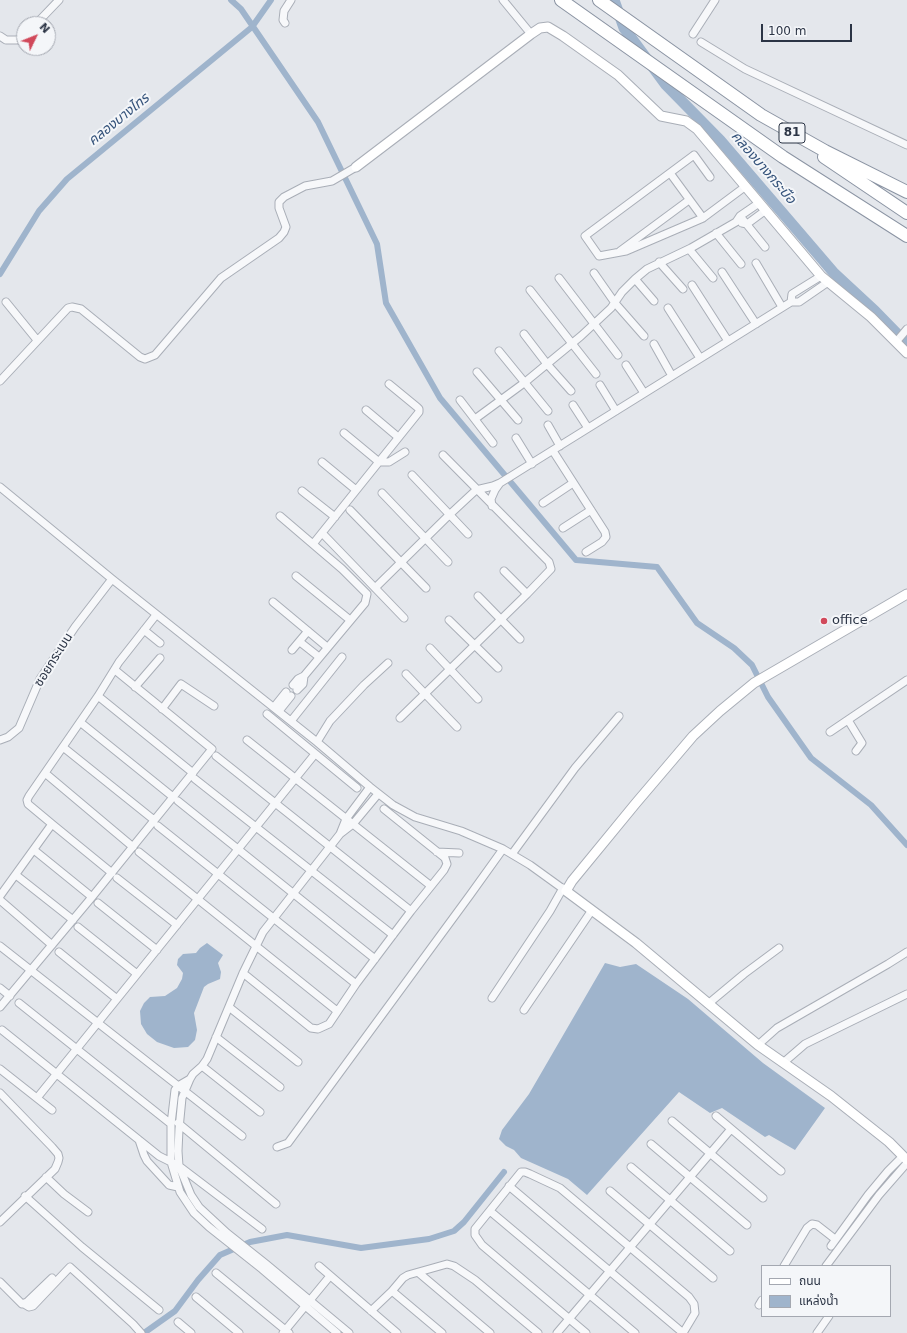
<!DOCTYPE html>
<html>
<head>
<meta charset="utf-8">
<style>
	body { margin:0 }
	#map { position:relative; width:907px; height:1333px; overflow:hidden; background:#e4e7ec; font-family:"DejaVu Sans","Noto Sans Thai",sans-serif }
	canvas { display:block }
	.legend { position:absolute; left:761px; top:1265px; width:130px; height:52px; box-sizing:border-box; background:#f4f6f9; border:1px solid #a4a8b1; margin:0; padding:5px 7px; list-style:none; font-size:12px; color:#2b3445 }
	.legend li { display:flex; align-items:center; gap:8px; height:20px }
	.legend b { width:20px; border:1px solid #a4a8b1 }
	.north { position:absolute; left:16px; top:16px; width:40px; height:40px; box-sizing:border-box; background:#f4f6f9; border:1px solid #a4a8b1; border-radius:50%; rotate:47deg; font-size:11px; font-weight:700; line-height:16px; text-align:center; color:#2b3445 }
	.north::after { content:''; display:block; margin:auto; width:14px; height:18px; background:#d1495b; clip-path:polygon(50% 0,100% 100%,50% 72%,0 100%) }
	.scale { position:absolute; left:761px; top:24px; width:91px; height:18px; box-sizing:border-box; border:2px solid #2b3445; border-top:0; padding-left:5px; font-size:12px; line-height:14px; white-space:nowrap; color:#2b3445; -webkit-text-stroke:3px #f4f6f9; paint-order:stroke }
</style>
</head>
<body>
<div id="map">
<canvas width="907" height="1333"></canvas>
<ul class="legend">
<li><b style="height:5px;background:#fff"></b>ถนน</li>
<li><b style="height:11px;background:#9fb4cc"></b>แหล่งน้ำ</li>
</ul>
<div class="north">N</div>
<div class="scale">100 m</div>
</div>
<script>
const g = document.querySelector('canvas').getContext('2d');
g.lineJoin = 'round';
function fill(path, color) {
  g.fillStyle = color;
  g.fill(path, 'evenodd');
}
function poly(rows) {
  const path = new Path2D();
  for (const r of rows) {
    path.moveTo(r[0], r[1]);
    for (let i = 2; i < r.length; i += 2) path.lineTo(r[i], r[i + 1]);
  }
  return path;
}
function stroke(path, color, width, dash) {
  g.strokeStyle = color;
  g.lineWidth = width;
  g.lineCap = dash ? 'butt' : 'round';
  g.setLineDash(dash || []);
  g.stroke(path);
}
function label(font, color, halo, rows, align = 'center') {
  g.font = font + ' "DejaVu Sans","Noto Sans Thai",sans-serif';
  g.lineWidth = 4;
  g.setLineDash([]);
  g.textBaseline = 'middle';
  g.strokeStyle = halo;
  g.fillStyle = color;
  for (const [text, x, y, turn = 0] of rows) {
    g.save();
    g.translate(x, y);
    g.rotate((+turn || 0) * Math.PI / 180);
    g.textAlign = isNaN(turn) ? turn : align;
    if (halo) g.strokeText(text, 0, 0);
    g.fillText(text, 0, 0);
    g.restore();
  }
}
fill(poly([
	[207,943,223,955,218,963,221,972,220,979,208,984,204,987,194,1013,197,1030,195,1040,188,1047,174,1048,157,1042,147,1034,141,1024,140,1011,144,1003,150,997,165,996,177,988,182,979,183,973,177,965,178,959,183,954,196,953,200,948],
	[605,963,620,967,636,964,688,999,763,1063,825,1108,795,1150,769,1135,765,1137,722,1108,710,1113,679,1092,587,1195,568,1179,521,1158,514,1150,506,1146,499,1139,502,1130,529,1094]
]), '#9fb4cc');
stroke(poly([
	[231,0,241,9,318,122,377,244,386,303,440,398,576,560,657,567,697,623,734,648,752,665,768,697,811,758,871,805,907,845],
	[0,274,39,211,67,179,252,27,271,0],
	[144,1333,175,1311,198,1280,220,1255,250,1242,287,1235,361,1248,429,1239,454,1231,464,1222,504,1172]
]), '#9fb4cc', 6);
stroke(poly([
	[614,0,624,28,666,85,720,140,834,273,875,311,907,344]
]), '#9fb4cc', 11);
const street = poly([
	[503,0,531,34],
	[285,23,283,20,284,11,291,0],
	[36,24,59,0],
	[693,34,715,0],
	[0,36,6,40,17,40,24,36],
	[701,42,745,69,907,145],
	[670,173,703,218],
	[710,177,694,155,585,236,599,256,626,251,703,218,746,186],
	[740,216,765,247],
	[742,223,747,224,766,210],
	[716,233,741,264],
	[689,249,713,278],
	[620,251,689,200],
	[659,262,683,289],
	[756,263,782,307],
	[722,272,756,324],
	[594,273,615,303,644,336],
	[559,278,618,355],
	[635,279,654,301],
	[692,285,728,341],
	[530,290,596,374],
	[6,302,37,340],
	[791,302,792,294,821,276],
	[668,308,700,358],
	[524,334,547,364,571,391],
	[896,342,907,329],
	[654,344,672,376],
	[499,351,548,411],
	[626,365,644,393],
	[477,372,518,420],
	[0,381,68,308,72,307,81,309,140,357,145,359,155,355,221,278,279,238,284,232,286,227,279,208,279,202,284,197,305,186,332,181,356,167],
	[600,385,616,411],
	[460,400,493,443],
	[573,405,588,428],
	[366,410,398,437],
	[475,419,524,383,581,336,611,308,622,292,635,279,647,269,691,248,736,222,740,216,759,203],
	[548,425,560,446],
	[344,433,379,462,389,462,405,452],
	[516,438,532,464],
	[553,451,605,532,606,537,602,542,586,552],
	[322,462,356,490],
	[412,475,468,534],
	[0,487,112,579,317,742,370,787,393,805,415,817,461,831,503,849,530,865,566,891],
	[302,491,335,517],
	[382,493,448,562],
	[543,503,573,483],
	[492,506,491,499,495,490,500,483],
	[350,510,426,588],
	[280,516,342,569,367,594,365,603,304,676,298,679,293,685],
	[563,528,591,510],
	[325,536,404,618],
	[313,544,419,412,419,409,417,407,389,384],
	[504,571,527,594],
	[296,576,350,620],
	[375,588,447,517,476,490,493,486,500,483,791,302,799,302,828,282],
	[478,596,520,639],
	[273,602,327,647],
	[449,620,498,668],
	[144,630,160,643],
	[300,642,319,657],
	[430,648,478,699],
	[292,650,308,631],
	[406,674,457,727],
	[135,687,160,658],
	[297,690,303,684,304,676],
	[98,696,193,773],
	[274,707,286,692],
	[162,709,181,684,214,706],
	[279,711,291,696],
	[267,714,357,788],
	[400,718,527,594,551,569,549,562,443,455],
	[848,720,862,743,856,751],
	[291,721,342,657],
	[80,722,173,797],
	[830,732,907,680],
	[0,740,8,737,19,728,40,679,75,627,112,579],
	[247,740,431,886],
	[317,742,330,721,364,685,388,663],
	[63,747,154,820],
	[216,756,411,911],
	[45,773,133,847],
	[195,779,393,935],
	[178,801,375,959],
	[52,824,112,873],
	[158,826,356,984],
	[340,834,346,819,370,787],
	[34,850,92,897],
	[139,852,337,1011],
	[437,852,459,853],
	[512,854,575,768,619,716],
	[16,875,73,920],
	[117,878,177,925],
	[0,896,52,824,28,804,27,800,29,796,98,696,119,662,156,615],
	[0,900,52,945],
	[98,903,157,950],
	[78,927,137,974],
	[0,946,242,1136],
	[59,952,117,999],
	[243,973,311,1028,318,1029,329,1024,356,984,411,911,444,870,447,864,445,858,384,809],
	[0,988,10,996],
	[492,998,550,911,563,888],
	[19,1003,171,1124],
	[708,1004,744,974,779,948],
	[0,1007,92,897,212,749,115,670],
	[229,1007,298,1062],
	[524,1010,592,910],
	[2,1030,159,1156,179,1166,262,1229],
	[216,1037,280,1087],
	[758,1045,777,1028,888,964,907,952],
	[783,1063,805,1044,907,994],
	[202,1066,260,1112],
	[0,1069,52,1110],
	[190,1079,178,1086,175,1090,171,1124,171,1162,180,1192,194,1213,209,1227,262,1269,337,1333],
	[0,1093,52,1147,58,1154,59,1158,58,1162,55,1169,0,1222],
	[37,1098,315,754],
	[716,1116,781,1171],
	[672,1121,763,1198],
	[178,1123,276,1204],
	[139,1140,144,1155,147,1161,169,1185,178,1187],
	[651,1144,747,1225],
	[277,1147,288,1143,470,895,503,849],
	[631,1167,730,1251],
	[46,1177,64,1194,88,1212],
	[509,1186,683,1333],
	[610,1191,713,1278],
	[25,1196,82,1247,159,1310],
	[490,1211,635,1333],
	[831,1246,868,1195,888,1171,903,1156],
	[319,1266,397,1333],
	[784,1266,807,1228,812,1224,817,1225,835,1239],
	[826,1266,879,1195,907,1163],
	[216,1273,289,1333],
	[419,1273,490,1333],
	[0,1282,22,1304,27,1302,52,1278],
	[392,1291,442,1333],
	[196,1297,239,1333],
	[24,1304,29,1307,33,1306,70,1267,133,1324,141,1333],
	[759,1305,762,1300],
	[371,1311,392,1291,403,1278,408,1275,447,1264,454,1266,475,1280,538,1333],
	[178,1322,191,1333],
	[283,1333,330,1276],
	[349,1333,266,1264,227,1233,199,1207,191,1195,179,1166,178,1151,179,1129,182,1098,190,1079,193,1074,202,1066,207,1059,243,973,263,932,340,834,353,824,378,794],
	[557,1333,731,1129],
	[586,1333,482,1245,475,1235,475,1229,521,1172,525,1172,530,1174,560,1188,689,1297,694,1304,695,1313,683,1333],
	[817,1333,829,1316]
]);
const secondary = poly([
	[356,167,531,34,540,28,548,27,563,36,618,75,661,116,686,121,697,129,821,276,871,317,907,353],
	[907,594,754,683,720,711,693,736,636,803,572,881,566,891,636,943,758,1045,831,1096,889,1142,907,1160]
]);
const highway = poly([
	[561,0,783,157,907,236],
	[599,0,761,115,825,151,907,192],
	[824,157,907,213]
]);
stroke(street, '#a9aeb7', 9);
stroke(secondary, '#a9aeb7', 11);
stroke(highway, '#8b94a3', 14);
stroke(street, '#f7f8fa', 7);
stroke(secondary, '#fff', 9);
stroke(highway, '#fff', 12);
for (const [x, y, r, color] of [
	[824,621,4,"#d1495b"]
]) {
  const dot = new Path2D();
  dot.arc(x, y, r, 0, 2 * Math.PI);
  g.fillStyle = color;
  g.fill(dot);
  stroke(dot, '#f4f6f9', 1.5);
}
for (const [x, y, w] of [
	[792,133,26]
]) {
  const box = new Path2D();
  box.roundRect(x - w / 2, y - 10, w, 20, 3);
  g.fillStyle = '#f4f6f9';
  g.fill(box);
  stroke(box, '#2b3445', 1);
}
label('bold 12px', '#2b3445', null, [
	["81",792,133]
]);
label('13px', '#2b3445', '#f4f6f9', [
	["office",832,621]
], 'left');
label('13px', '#2b3445', '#f4f6f9', [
	["ซอยกระเบน",54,660,-58]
]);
label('italic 14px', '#34527a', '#f4f6f9', [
	["คลองบางไทร",119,120,-39],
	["คลองบางกระบือ",763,168,49]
]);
</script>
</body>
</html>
